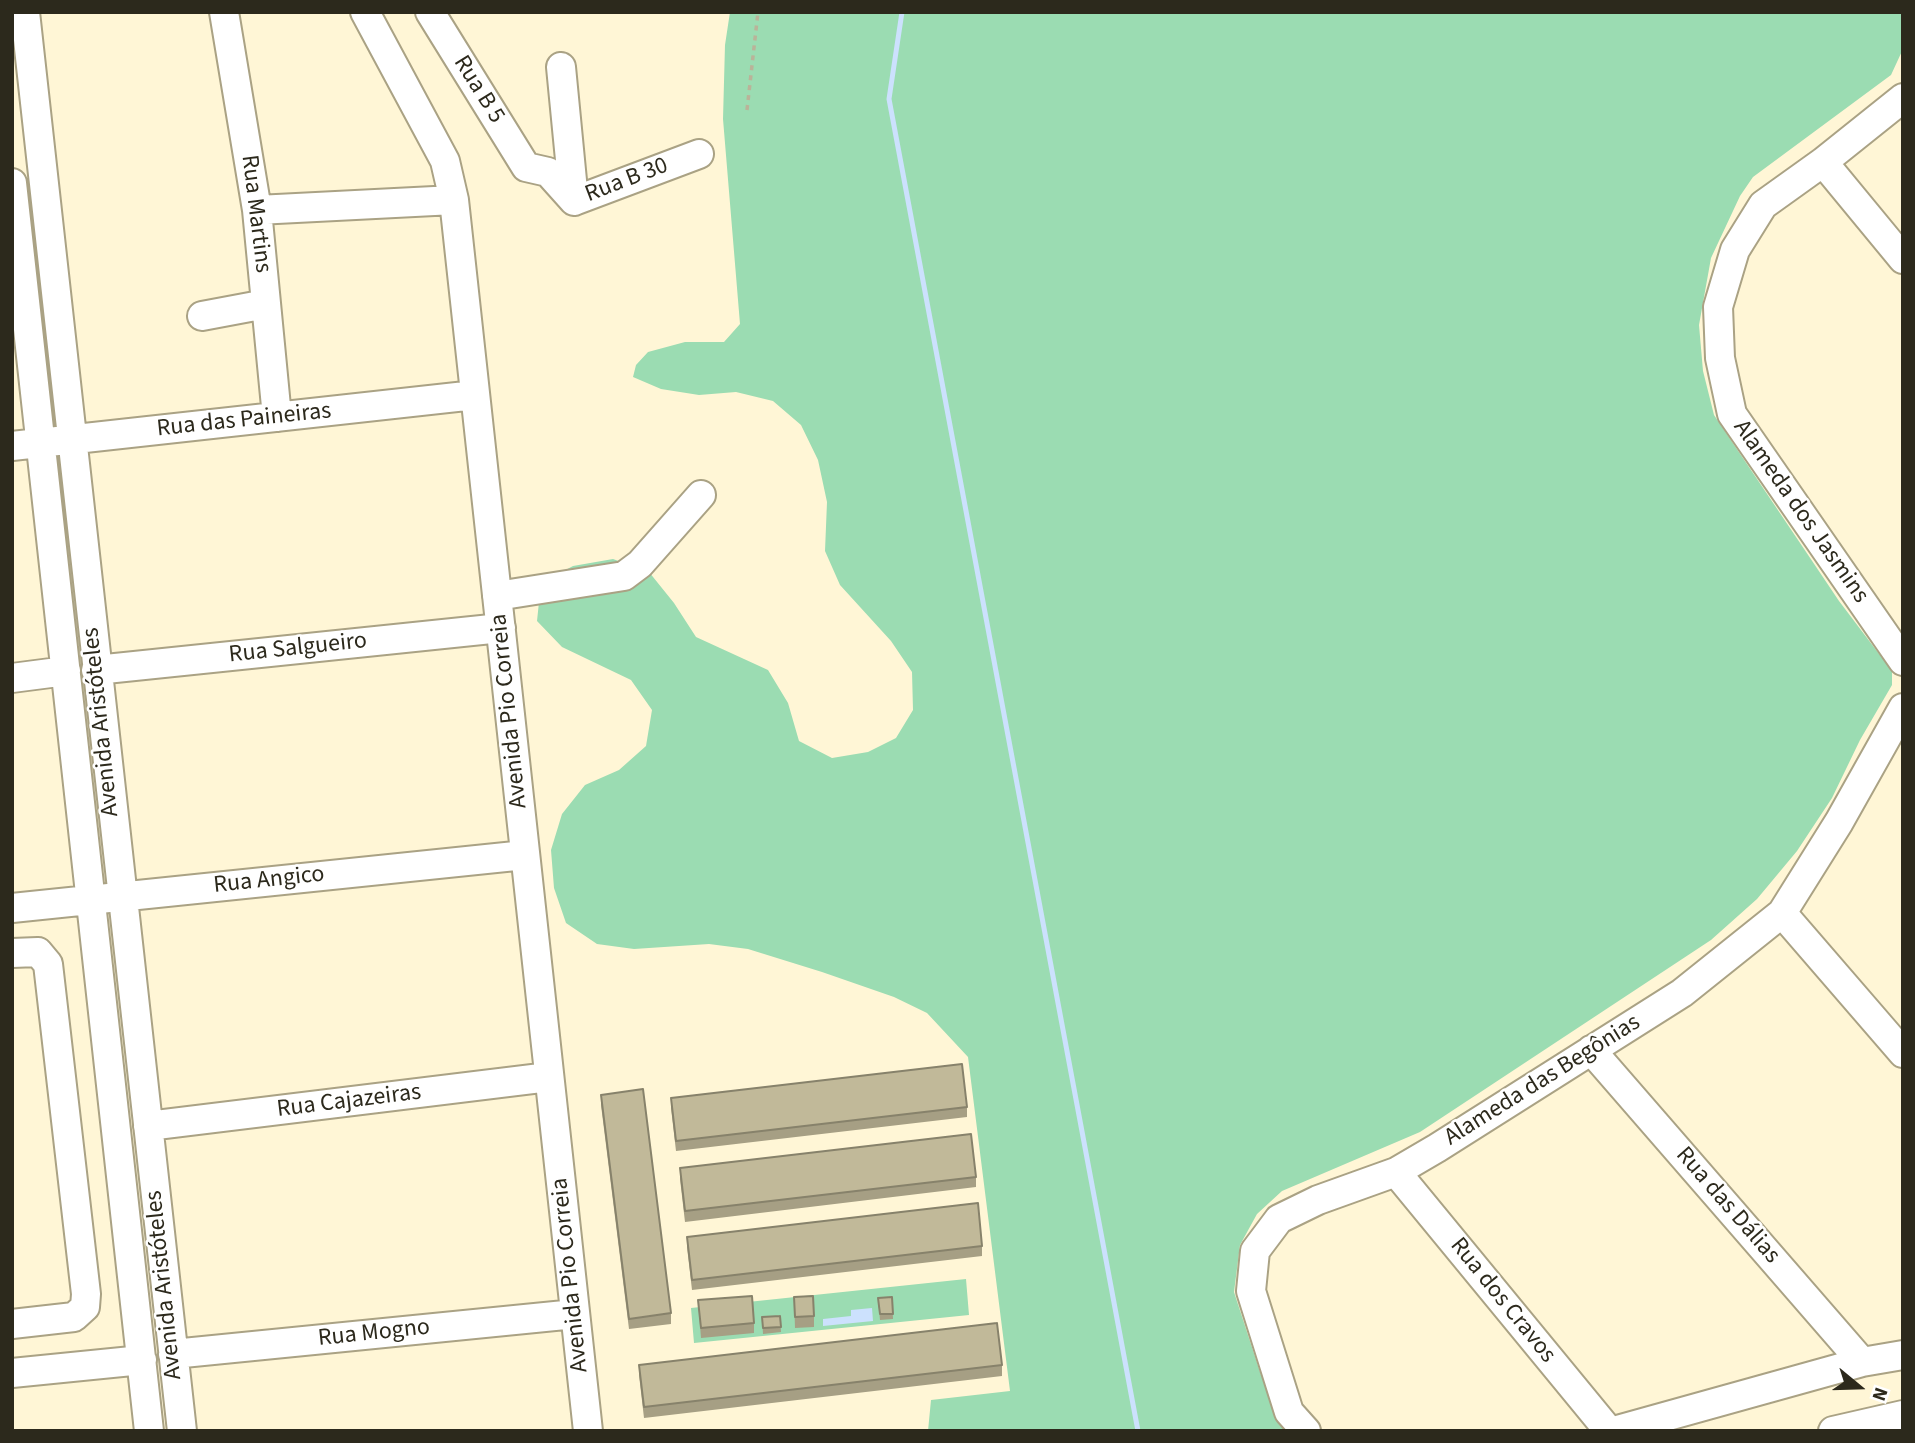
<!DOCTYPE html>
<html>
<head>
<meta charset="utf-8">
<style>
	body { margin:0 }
	#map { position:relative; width:1915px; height:1443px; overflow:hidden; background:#fff6d6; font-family:"Source Sans 3",sans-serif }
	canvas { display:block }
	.frame { position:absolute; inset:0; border:14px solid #2c291c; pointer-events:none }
	.north { position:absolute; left:1824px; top:1352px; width:70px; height:70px; -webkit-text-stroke:5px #fff; paint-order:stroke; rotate:109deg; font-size:19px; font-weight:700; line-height:28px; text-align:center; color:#2c291c }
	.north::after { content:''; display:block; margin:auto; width:24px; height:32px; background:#2c291c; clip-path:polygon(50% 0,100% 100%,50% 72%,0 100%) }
</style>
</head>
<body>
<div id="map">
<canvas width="1915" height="1443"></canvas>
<div class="frame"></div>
<div class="north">N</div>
</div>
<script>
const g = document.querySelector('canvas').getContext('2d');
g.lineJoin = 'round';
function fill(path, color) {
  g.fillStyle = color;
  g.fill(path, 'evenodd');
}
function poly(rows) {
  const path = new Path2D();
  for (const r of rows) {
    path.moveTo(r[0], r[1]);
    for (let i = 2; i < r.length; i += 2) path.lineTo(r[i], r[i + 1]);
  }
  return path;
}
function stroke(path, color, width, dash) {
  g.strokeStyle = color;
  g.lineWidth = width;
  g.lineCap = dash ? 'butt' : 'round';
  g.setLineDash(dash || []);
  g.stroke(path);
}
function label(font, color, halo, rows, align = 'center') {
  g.font = font + ' "Source Sans 3",sans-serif';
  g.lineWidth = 5;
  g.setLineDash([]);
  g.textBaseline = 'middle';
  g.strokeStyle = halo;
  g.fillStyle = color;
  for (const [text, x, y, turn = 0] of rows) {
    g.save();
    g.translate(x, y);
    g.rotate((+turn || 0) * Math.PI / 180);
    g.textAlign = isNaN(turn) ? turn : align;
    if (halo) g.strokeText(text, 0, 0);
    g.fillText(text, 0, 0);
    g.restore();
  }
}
fill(poly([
	[730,12,1903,12,1903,49,1891,75,1753,177,1740,196,1711,258,1699,325,1703,371,1714,415,1839,601,1892,671,1892,685,1860,740,1832,798,1797,851,1757,899,1711,940,1420,1132,1282,1191,1257,1214,1240,1245,1234,1292,1261,1375,1283,1421,1292,1431,928,1431,931,1400,1010,1391,968,1057,927,1013,894,997,822,972,748,949,709,944,634,949,597,944,566,923,554,888,551,850,562,814,585,785,619,770,646,746,652,710,631,680,562,647,537,621,541,583,573,566,613,559,649,572,674,603,696,637,768,670,788,703,799,741,832,758,868,752,896,738,913,710,912,672,891,641,840,585,825,551,827,502,818,460,801,425,773,401,736,392,699,395,661,389,633,377,636,365,648,352,685,342,724,342,740,324,723,119,725,45],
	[966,1279,969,1315,694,1343,691,1308]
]), '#9bdcb2');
fill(poly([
	[872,1308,873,1321,823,1326,823,1319,851,1316,851,1310]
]), '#cce1fd');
stroke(poly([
	[902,12,889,99,1138,1431]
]), '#cce1fd', 5);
const minor = poly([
	[25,12,182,1431],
	[224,12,257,210,277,417],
	[365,12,445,161,454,200,588,1431],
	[430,12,526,167,548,172,574,201,699,154],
	[561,67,574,201],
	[1903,98,1823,162,1763,205,1735,250,1718,307,1720,358,1732,414,1903,661],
	[1823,162,1903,259],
	[12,183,149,1431],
	[257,210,454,200],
	[202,316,266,304],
	[12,446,475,395],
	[497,596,624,576,640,564,701,495],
	[96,670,501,628],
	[12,678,66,671],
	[12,908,525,855],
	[1782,913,1903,1053],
	[12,953,38,952,48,964,86,1294,85,1307,74,1317,12,1324],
	[1591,1050,1862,1362],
	[148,1126,549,1077],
	[1396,1172,1609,1431],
	[173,1354,575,1314],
	[12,1373,142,1360],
	[1306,1431,1289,1412,1251,1291,1255,1251,1279,1219,1318,1200,1396,1172,1437,1148,1682,993,1782,913,1839,822,1903,708],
	[1614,1431,1862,1362,1903,1355],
	[1833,1431,1903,1415]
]);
stroke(minor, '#aaa284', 32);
stroke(poly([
	[747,110,758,12]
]), '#bab399', 3.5, [5, 5]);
stroke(minor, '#fff', 28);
fill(poly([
	[601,1095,671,1313,671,1324,629,1329,601,1105],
	[671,1098,967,1107,967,1117,676,1151,671,1108],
	[680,1168,976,1177,976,1187,685,1222,680,1179],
	[687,1237,982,1246,982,1256,692,1290,687,1247],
	[794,1297,814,1316,814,1327,795,1328],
	[892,1297,893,1319,880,1320,878,1298],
	[698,1300,754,1323,754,1333,701,1338],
	[780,1316,781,1332,763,1334,762,1317],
	[639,1365,1002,1365,1002,1376,644,1418,639,1375]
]), '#a69f84');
const building = poly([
	[962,1064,967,1107,676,1141,671,1098,962,1064],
	[643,1089,671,1313,629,1319,601,1095,643,1089],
	[971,1134,976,1177,685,1211,680,1168,971,1134],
	[978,1203,982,1246,692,1280,687,1237,978,1203],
	[752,1296,754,1323,701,1328,698,1300,752,1296],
	[813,1296,814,1316,795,1317,794,1297,813,1296],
	[892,1297,893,1314,880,1314,878,1298,892,1297],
	[780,1316,781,1327,763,1328,762,1317,780,1316],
	[997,1323,1002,1365,644,1407,639,1365,997,1323]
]);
fill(building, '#c1b999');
stroke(building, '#87826b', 2);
label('24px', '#2c291c', '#fff', [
	["Rua B 5",478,90,58],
	["Rua B 30",627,181,-21],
	["Rua Martins",255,214,83],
	["Rua das Paineiras",244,421,-6],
	["Alameda dos Jasmins",1800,512,55],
	["Rua Salgueiro",298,649,-6],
	["Avenida Pio Correia",510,711,-96],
	["Avenida Aristóteles",102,722,-96],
	["Rua Angico",269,881,-6],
	["Alameda das Begônias",1543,1081,-32],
	["Rua Cajazeiras",349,1102,-7],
	["Rua das Dálias",1727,1206,49],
	["Avenida Pio Correia",571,1275,-96],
	["Avenida Aristóteles",165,1285,-96],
	["Rua dos Cravos",1502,1301,51],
	["Rua Mogno",374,1334,-6]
]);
</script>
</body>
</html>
